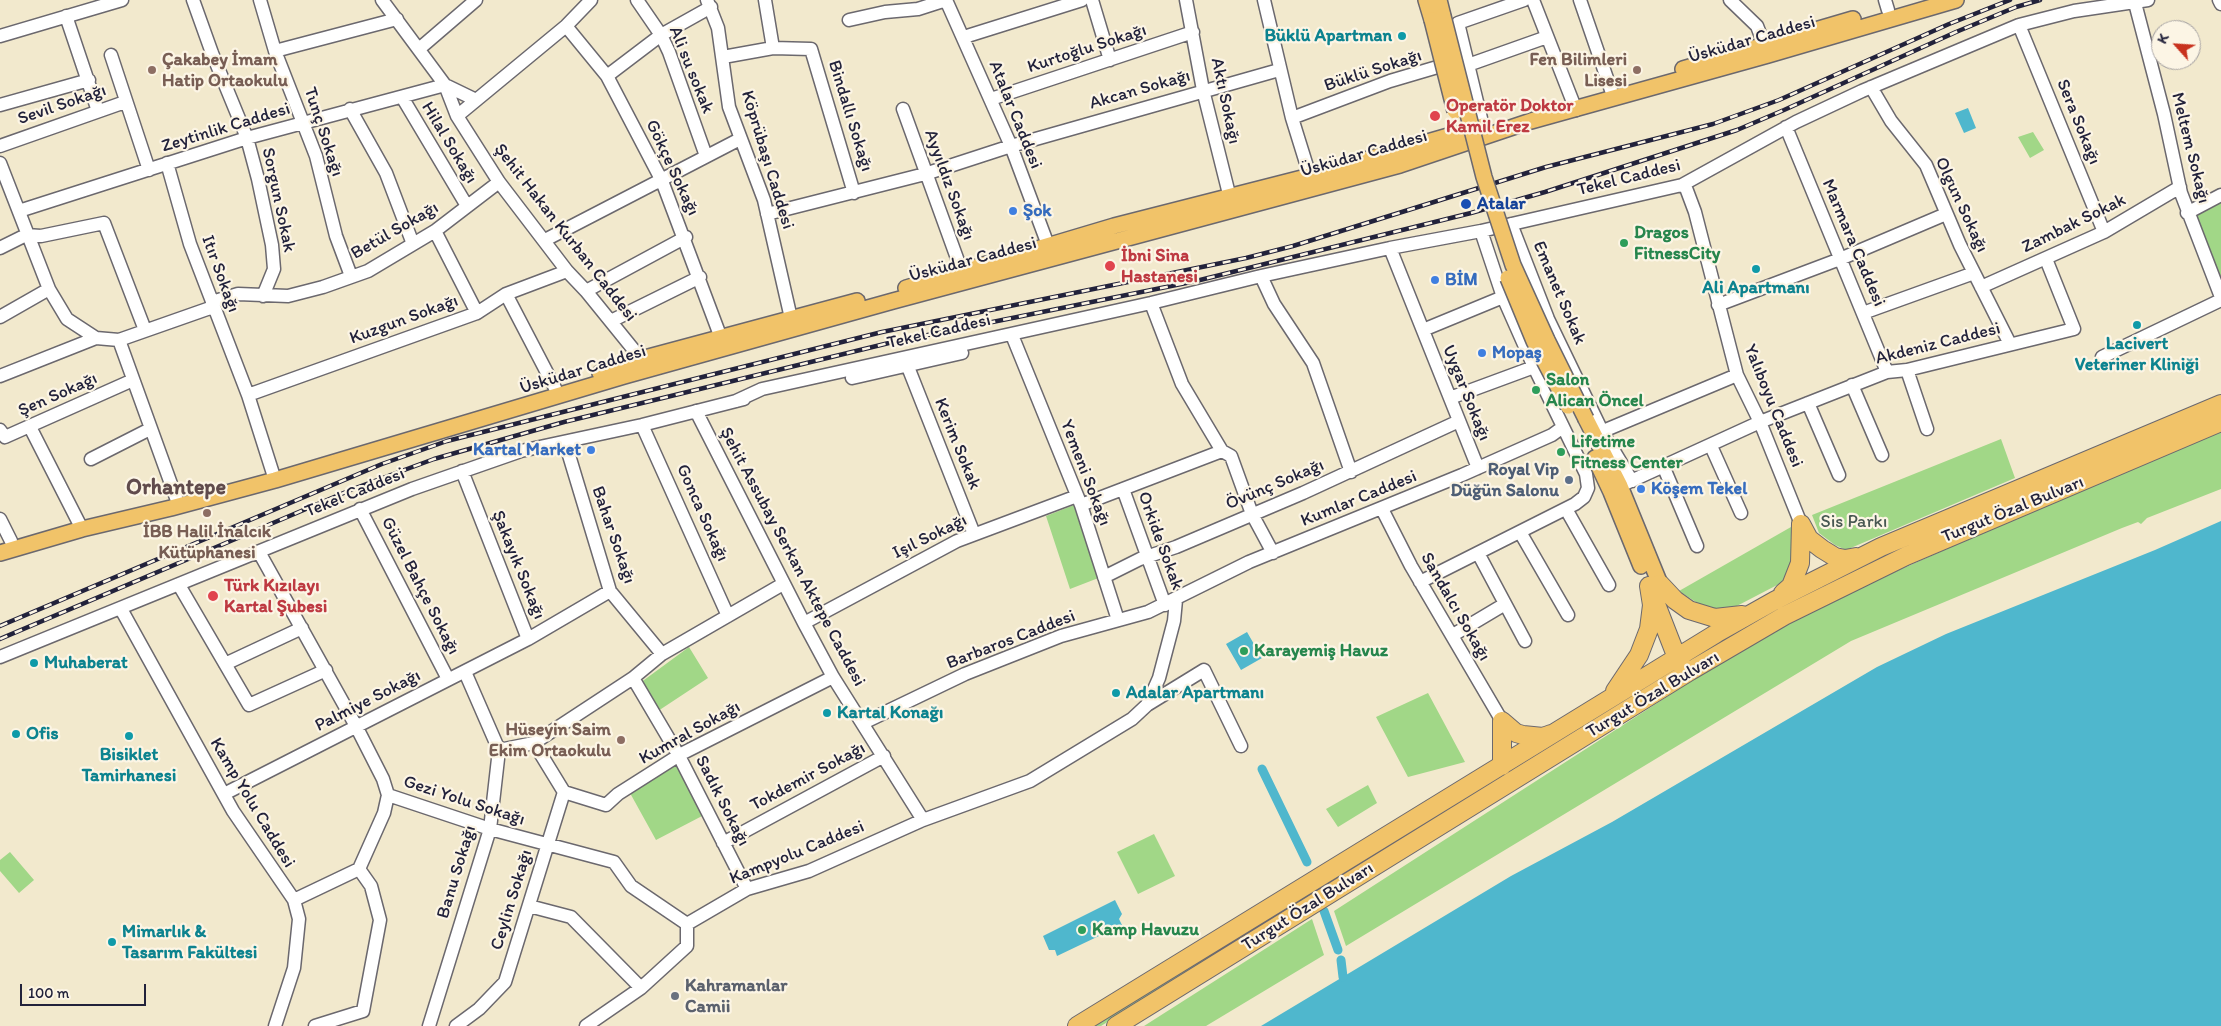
<!DOCTYPE html>
<html>
<head>
<meta charset="utf-8">
<style>
	body { margin:0 }
	#map { position:relative; width:2221px; height:1026px; overflow:hidden; background:#f2e9cd; font-family:Itim,sans-serif }
	canvas { display:block }
	.north { position:absolute; left:2151px; top:20px; width:50px; height:50px; box-sizing:border-box; background:#fcf5e5; border:1px solid #a5a1a1; border-radius:50%; rotate:296deg; font-size:14px; font-weight:700; line-height:20px; text-align:center; color:#22223b }
	.north::after { content:''; display:block; margin:auto; width:18px; height:22px; background:#c8321e; clip-path:polygon(50% 0,100% 100%,50% 72%,0 100%) }
	.scale { position:absolute; left:20px; top:984px; width:126px; height:22px; box-sizing:border-box; border:2px solid #22223b; border-top:0; padding-left:6px; font-size:15px; line-height:18px; white-space:nowrap; color:#22223b; -webkit-text-stroke:4px #fcf5e5; paint-order:stroke }
</style>
</head>
<body>
<div id="map">
<canvas width="2221" height="1026"></canvas>
<div class="north">K</div>
<div class="scale">100 m</div>
</div>
<script>
const g = document.querySelector('canvas').getContext('2d');
g.lineJoin = 'round';
function fill(path, color) {
  g.fillStyle = color;
  g.fill(path, 'evenodd');
}
function poly(rows) {
  const path = new Path2D();
  for (const r of rows) {
    path.moveTo(r[0], r[1]);
    for (let i = 2; i < r.length; i += 2) path.lineTo(r[i], r[i + 1]);
  }
  return path;
}
function stroke(path, color, width, dash) {
  g.strokeStyle = color;
  g.lineWidth = width;
  g.lineCap = dash ? 'butt' : 'round';
  g.setLineDash(dash || []);
  g.stroke(path);
}
function label(font, color, halo, rows, align = 'center') {
  g.font = font + ' Itim,sans-serif';
  g.lineWidth = 4.5;
  g.setLineDash([]);
  g.textBaseline = 'middle';
  g.strokeStyle = halo;
  g.fillStyle = color;
  for (const [text, x, y, turn = 0] of rows) {
    g.save();
    g.translate(x, y);
    g.rotate((+turn || 0) * Math.PI / 180);
    g.textAlign = isNaN(turn) ? turn : align;
    if (halo) g.strokeText(text, 0, 0);
    g.fillText(text, 0, 0);
    g.restore();
  }
}
fill(poly([
	[2033,132,2044,150,2030,158,2018,137],
	[2221,198,2221,278,2219,279,2190,214],
	[2221,427,2221,489,2147,518,2141,524,2138,522,2122,528,1851,641,1346,946,1334,911,1735,653,1834,599],
	[2001,439,2015,478,1846,550,1835,545,1819,533,1812,515],
	[1074,505,1101,577,1070,589,1046,516],
	[1791,527,1793,556,1787,575,1781,583,1731,609,1716,609,1699,604,1679,591],
	[689,647,708,678,658,711,640,683],
	[1428,693,1465,762,1408,777,1376,717],
	[677,761,704,815,656,840,630,793],
	[1485,783,1488,787,1101,1026,1093,1026],
	[1368,785,1377,803,1338,827,1326,809],
	[1154,834,1175,876,1138,894,1117,852],
	[10,852,34,880,19,893,0,871,0,860],
	[1312,919,1324,955,1206,1026,1144,1026]
]), '#a1d787');
fill(poly([
	[1968,108,1976,128,1964,133,1955,113],
	[2221,521,2221,1026,1261,1026,1511,876,1612,822,1877,667,1946,634,2155,550],
	[1247,632,1262,658,1241,670,1226,644],
	[1115,900,1122,914,1119,919,1122,925,1057,956,1055,950,1049,950,1043,936]
]), '#4fb7cd');
stroke(poly([
	[1262,769,1307,862],
	[1324,911,1338,950],
	[1341,960,1343,977]
]), '#4fb7cd', 9);
const minor = poly([
	[193,0,212,53,247,138,258,179,272,245,274,269,263,296],
	[260,0,275,51,316,156,336,236,351,276],
	[382,0,445,85,457,116,499,182,567,271,586,291,646,365],
	[637,0,661,35,669,52,706,156],
	[707,0,718,28,729,107,764,200,793,327],
	[765,0,773,48],
	[946,0,1011,146,1048,245],
	[1092,0,1110,60],
	[1186,0,1203,90,1232,206],
	[1264,0,1292,118,1310,176],
	[1533,0,1576,110],
	[1580,0,1611,90],
	[1730,0,1757,26,1767,52],
	[1885,0,1888,10],
	[2219,0,2221,4],
	[2135,3,2164,114,2181,193,2221,297],
	[66,16,98,111],
	[849,20,885,12,918,9,946,0],
	[2019,25,2104,232],
	[566,26,607,76,662,181,721,338],
	[0,36,122,0],
	[964,37,1082,0],
	[419,49,476,0],
	[275,51,397,19],
	[111,55,149,170],
	[723,57,773,48,811,49,854,193],
	[1468,65,1547,37],
	[607,76,661,35,711,7],
	[445,85,476,100],
	[1871,87,1891,121,1926,165,1960,245,2010,344],
	[402,97,467,206],
	[991,99,1193,32],
	[0,105,89,80],
	[350,109,386,173,413,244],
	[903,109,962,272],
	[457,116,566,26,591,0],
	[1292,118,1390,81,1451,63],
	[1786,127,1887,372],
	[1485,135,1458,23,1524,0],
	[0,146,125,102],
	[0,163,49,289,67,319,96,338,119,340,213,307],
	[167,163,190,244,248,395,275,480],
	[1682,185,1686,188,1695,212,1737,375,1760,422,1801,524],
	[19,211,247,138,445,85],
	[2187,213,2221,195],
	[767,214,925,174,1011,146,1279,70],
	[1511,224,1548,319,1602,431,1632,481],
	[435,231,477,313],
	[545,240,740,139],
	[0,248,26,235,41,236,104,223,145,330],
	[1390,248,1478,468],
	[1261,276,1274,304,1313,363,1351,472],
	[1981,287,2104,232,2180,187],
	[586,291,686,237],
	[506,294,555,388],
	[212,302,238,294,288,296,323,287,368,271,435,231,499,182],
	[1151,303,1182,384,1222,451,1231,456,1252,514,1273,553],
	[1718,305,1840,259,1946,214],
	[1863,313,1974,273],
	[0,317,49,289],
	[611,321,700,277],
	[1423,330,1503,297],
	[119,340,179,506],
	[1014,340,1081,505,1118,620],
	[2102,357,2221,300],
	[908,367,974,534],
	[1907,370,1927,429],
	[0,376,96,338],
	[852,378,962,353],
	[1852,385,1882,455],
	[248,395,477,313,506,294,567,271],
	[1450,398,1534,367],
	[736,401,762,389,1151,303,1261,276,1390,248,1481,231,1682,185,1796,122,1862,91,2019,25,2074,11,2148,0],
	[1808,403,1839,475],
	[696,411,804,623,833,677,923,820],
	[642,425,728,616],
	[30,427,82,529],
	[0,430,5,437,133,380],
	[1596,434,1737,375],
	[565,442,610,591,662,654],
	[1711,446,1741,513],
	[91,459,150,429],
	[1664,468,1697,546],
	[462,471,528,639,610,591],
	[1620,486,1760,422,1887,372,1907,370,2074,329,2046,259],
	[1123,489,1165,605],
	[1081,505,1222,451],
	[360,509,448,679],
	[1382,509,1411,566,1502,721],
	[1566,509,1609,585],
	[0,519,11,541],
	[1520,532,1568,615],
	[259,552,356,726,383,779,388,795,490,829,614,862,631,886,687,924],
	[1478,553,1525,641],
	[1104,577,1140,559,1176,547,1303,493,1459,421],
	[1420,582,1575,504,1584,497,1588,488,1586,474,1534,367,1503,297,1481,231],
	[179,585,249,705,326,670],
	[121,609,233,811,294,900,299,919,294,968,275,1026],
	[804,623,957,541,1077,496],
	[1453,635,1505,604],
	[0,657,412,489,521,451,642,425,744,399],
	[225,664,302,628],
	[633,678,679,756,747,889],
	[1147,705,1204,670,1241,746],
	[863,723,965,674,1061,636,1148,612,1249,562,1462,475,1552,435,1563,427],
	[499,750,534,743,633,678,662,654,783,584],
	[564,792,606,805,618,794,681,754,833,677],
	[224,794,528,639],
	[723,843,884,756],
	[294,900,359,869,384,813,388,795],
	[529,906,571,917,641,988],
	[687,924,747,889,809,871,923,820,1030,781,1132,719,1147,705,1159,678,1174,621,1176,600],
	[315,1026,363,1011,380,920,371,886,359,869],
	[429,1026,490,829,499,750,465,672],
	[456,1026,479,1009,505,982,564,792,534,743],
	[586,1026,641,988,687,946,687,924]
]);
const major = poly([
	[1426,0,1432,20],
	[1439,0,1443,16],
	[1683,69,1853,19],
	[906,288,1114,226,1310,176,1483,126],
	[600,373,641,359,857,301],
	[1586,419,1620,486,1660,584],
	[1595,458,1611,492,1641,566],
	[0,553,82,529,171,508,275,480,624,376,893,301,1400,165,1531,121,1768,55,1956,0]
]);
const highway = poly([
	[1801,524,1809,539,1822,549,1835,557,1845,559,1856,557],
	[1660,584,1675,600,1689,610,1715,618,1742,615],
	[1783,593,1791,586,1800,563,1801,524],
	[1654,599,1677,658,1683,667],
	[1615,691,1639,655,1649,629,1652,605,1649,586],
	[1502,721,1516,733,1523,735,1543,737,1551,734],
	[1502,721,1502,766],
	[1077,1026,1717,633,1774,601,1881,547,2221,404],
	[1116,1026,1690,671,1784,616,1906,556,2221,422]
]);
stroke(minor, '#6b686e', 15);
stroke(major, '#6b686e', 18);
stroke(highway, '#6b686e', 20);
stroke(minor, '#fff', 12);
stroke(major, '#f1c369', 15);
stroke(highway, '#f1c369', 18);
const rail = poly([
	[0,626,382,464,447,441,882,332,1246,258,1293,246,1546,167,1713,124,1779,100,1949,24,2010,0],
	[0,639,353,489,434,459,564,422,893,342,1196,281,1471,213,1545,192,1737,130,1784,110,1956,32,2016,7,2040,0]
]);
stroke(rail, '#22223b', 4.5);
stroke(rail, '#fcf5e5', 2.5, [8]);
const majorBridge = poly([
	[1443,16,1484,177,1513,265,1547,340,1586,419],
	[1432,20,1455,111],
	[1508,278,1534,341,1568,406]
]);
stroke(majorBridge, '#6b686e', 18, []);
stroke(majorBridge, '#f1c369', 15);
for (const [x, y, r, color] of [
	[1402,36,5,"#0f9aa8"],
	[152,70,5,"#8d6e63"],
	[1637,70,5,"#8d6e63"],
	[1435,116,6,"#e0444e"],
	[1466,204,6,"#1a4fb4"],
	[1013,211,5,"#3f7fe0"],
	[1624,243,5,"#2e9e5b"],
	[1110,266,6,"#e0444e"],
	[1756,269,5,"#0f9aa8"],
	[1435,280,5,"#3f7fe0"],
	[2137,325,5,"#0f9aa8"],
	[1482,353,5,"#3f7fe0"],
	[1536,390,5,"#2e9e5b"],
	[591,450,5,"#3f7fe0"],
	[1561,452,5,"#2e9e5b"],
	[1569,480,5,"#5c6f8a"],
	[1641,489,5,"#3f7fe0"],
	[207,513,5,"#8d6e63"],
	[213,596,6,"#e0444e"],
	[1244,651,5,"#2e9e5b"],
	[34,663,5,"#0f9aa8"],
	[1116,693,5,"#0f9aa8"],
	[827,713,5,"#0f9aa8"],
	[16,734,5,"#0f9aa8"],
	[129,736,5,"#0f9aa8"],
	[621,740,5,"#8d6e63"],
	[1082,930,5,"#2e9e5b"],
	[112,942,5,"#0f9aa8"],
	[675,996,5,"#6b7280"]
]) {
  const dot = new Path2D();
  dot.arc(x, y, r, 0, 2 * Math.PI);
  g.fillStyle = color;
  g.fill(dot);
  stroke(dot, '#fcf5e5', 2);
}
label('bold 18px', '#0d838f', '#fcf5e5', [
	["Büklü Apartman",1392,36,"right"],
	["Ali Apartmanı",1756,288,"center"],
	["Lacivert",2137,344,"center"],
	["Veteriner Kliniği",2137,365,"center"],
	["Muhaberat",44,663],
	["Adalar Apartmanı",1126,693],
	["Kartal Konağı",837,713],
	["Ofis",26,734],
	["Bisiklet",129,755,"center"],
	["Tamirhanesi",129,776,"center"],
	["Mimarlık &",122,932],
	["Tasarım Fakültesi",122,953]
], 'left');
label('18px', '#22223b', '#fcf5e5', [
	["Üsküdar Caddesi",1752,40,-16],
	["Kurtoğlu Sokağı",1087,49,-18],
	["Ali su sokak",691,70,68],
	["Büklü Sokağı",1373,71,-18],
	["Akcan Sokağı",1140,90,-16],
	["Aktı Sokağı",1225,101,78],
	["Sevil Sokağı",62,105,-19],
	["Atalar Caddesi",1015,115,68],
	["Bindallı Sokağı",850,116,73],
	["Sera Sokağı",2078,122,68],
	["Zeytinlik Caddesi",226,128,-17],
	["Tunç Sokağı",323,132,72],
	["Hilal Sokağı",449,143,59],
	["Meltem Sokağı",2190,148,76],
	["Üsküdar Caddesi",1364,154,-16],
	["Köprübaşı Caddesi",767,160,73],
	["Gökçe Sokağı",672,168,65],
	["Tekel Caddesi",1629,178,-14],
	["Ayyıldız Sokağı",949,185,70],
	["Sorgun Sokak",278,200,78],
	["Olgun Sokağı",1961,205,65],
	["Zambak Sokak",2074,224,-26],
	["Betül Sokağı",395,231,-30],
	["Şehit Hakan Kurban Caddesi",565,233,52],
	["Marmara Caddesi",1853,243,67],
	["Üsküdar Caddesi",973,260,-15],
	["Itır Sokağı",220,274,70],
	["Emanet Sokak",1559,293,67],
	["Kuzgun Sokağı",404,320,-20],
	["Tekel Caddesi",939,332,-13],
	["Akdeniz Caddesi",1938,344,-14],
	["Üsküdar Caddesi",583,370,-17],
	["Uygar Sokağı",1466,393,68],
	["Şen Sokağı",58,395,-24],
	["Yalıboyu Caddesi",1773,406,68],
	["Kerim Sokak",957,444,68],
	["Yemeni Sokağı",1085,473,69],
	["Övünç Sokağı",1275,485,-23],
	["Tekel Caddesi",355,493,-22],
	["Kumlar Caddesi",1359,499,-22],
	["Turgut Özal Bulvarı",2013,510,-22],
	["Gonca Sokağı",702,513,66],
	["Bahar Sokağı",613,535,71],
	["Işıl Sokağı",930,537,-26],
	["Orkide Sokak",1160,541,70],
	["Şehit Assubay Serkan Aktepe Caddesi",792,557,62],
	["Şakayık Sokağı",518,565,68],
	["Güzel Bahçe Sokağı",420,586,63],
	["Sandalcı Sokağı",1455,607,60],
	["Barbaros Caddesi",1011,640,-21],
	["Turgut Özal Bulvarı",1653,695,-31],
	["Palmiye Sokağı",368,701,-27],
	["Kumral Sokağı",690,733,-29],
	["Tokdemir Sokağı",808,777,-28],
	["Gezi Yolu Sokağı",464,801,18],
	["Sadık Sokağı",722,801,63],
	["Kamp Yolu Caddesi",252,803,59],
	["Kampyolu Caddesi",797,853,-22],
	["Banu Sokağı",457,872,-73],
	["Ceylin Sokağı",512,900,-73],
	["Turgut Özal Bulvarı",1308,907,-32]
]);
label('bold 18px', '#785e54', '#fcf5e5', [
	["Çakabey İmam",162,60,"left"],
	["Hatip Ortaokulu",162,81,"left"],
	["Fen Bilimleri",1627,60],
	["Lisesi",1627,81],
	["İBB Halil İnalcık",207,532,"center"],
	["Kütüphanesi",207,553,"center"],
	["Hüseyin Saim",611,730],
	["Ekim Ortaokulu",611,751]
], 'right');
label('bold 18px', '#be3a42', '#fcf5e5', [
	["Operatör Doktor",1446,106],
	["Kamil Erez",1446,127],
	["İbni Sina",1121,256],
	["Hastanesi",1121,277],
	["Türk Kızılayı",224,586],
	["Kartal Şubesi",224,607]
], 'left');
label('bold 18px', '#164399', '#fcf5e5', [
	["Atalar",1477,204]
], 'left');
label('bold 18px', '#366cbe', '#fcf5e5', [
	["Şok",1023,211],
	["BİM",1445,280],
	["Mopaş",1492,353],
	["Kartal Market",581,450,"right"],
	["Köşem Tekel",1651,489]
], 'left');
label('bold 18px', '#27864d', '#fcf5e5', [
	["Dragos",1634,233],
	["FitnessCity",1634,254],
	["Salon",1546,380],
	["Alican Öncel",1546,401],
	["Lifetime",1571,442],
	["Fitness Center",1571,463],
	["Karayemiş Havuz",1254,651],
	["Kamp Havuzu",1092,930]
], 'left');
label('bold 18px', '#4e5e75', '#fcf5e5', [
	["Royal Vip",1559,470],
	["Düğün Salonu",1559,491]
], 'right');
label('18px', '#485852', '#fcf5e5', [
	["Sis Parkı",1854,522]
]);
label('bold 18px', '#5b616d', '#fcf5e5', [
	["Kahramanlar",685,986],
	["Camii",685,1007]
], 'left');
label('bold 22px', '#604b4c', '#fcf5e5', [
	["Orhantepe",176,488]
]);
</script>
</body>
</html>
